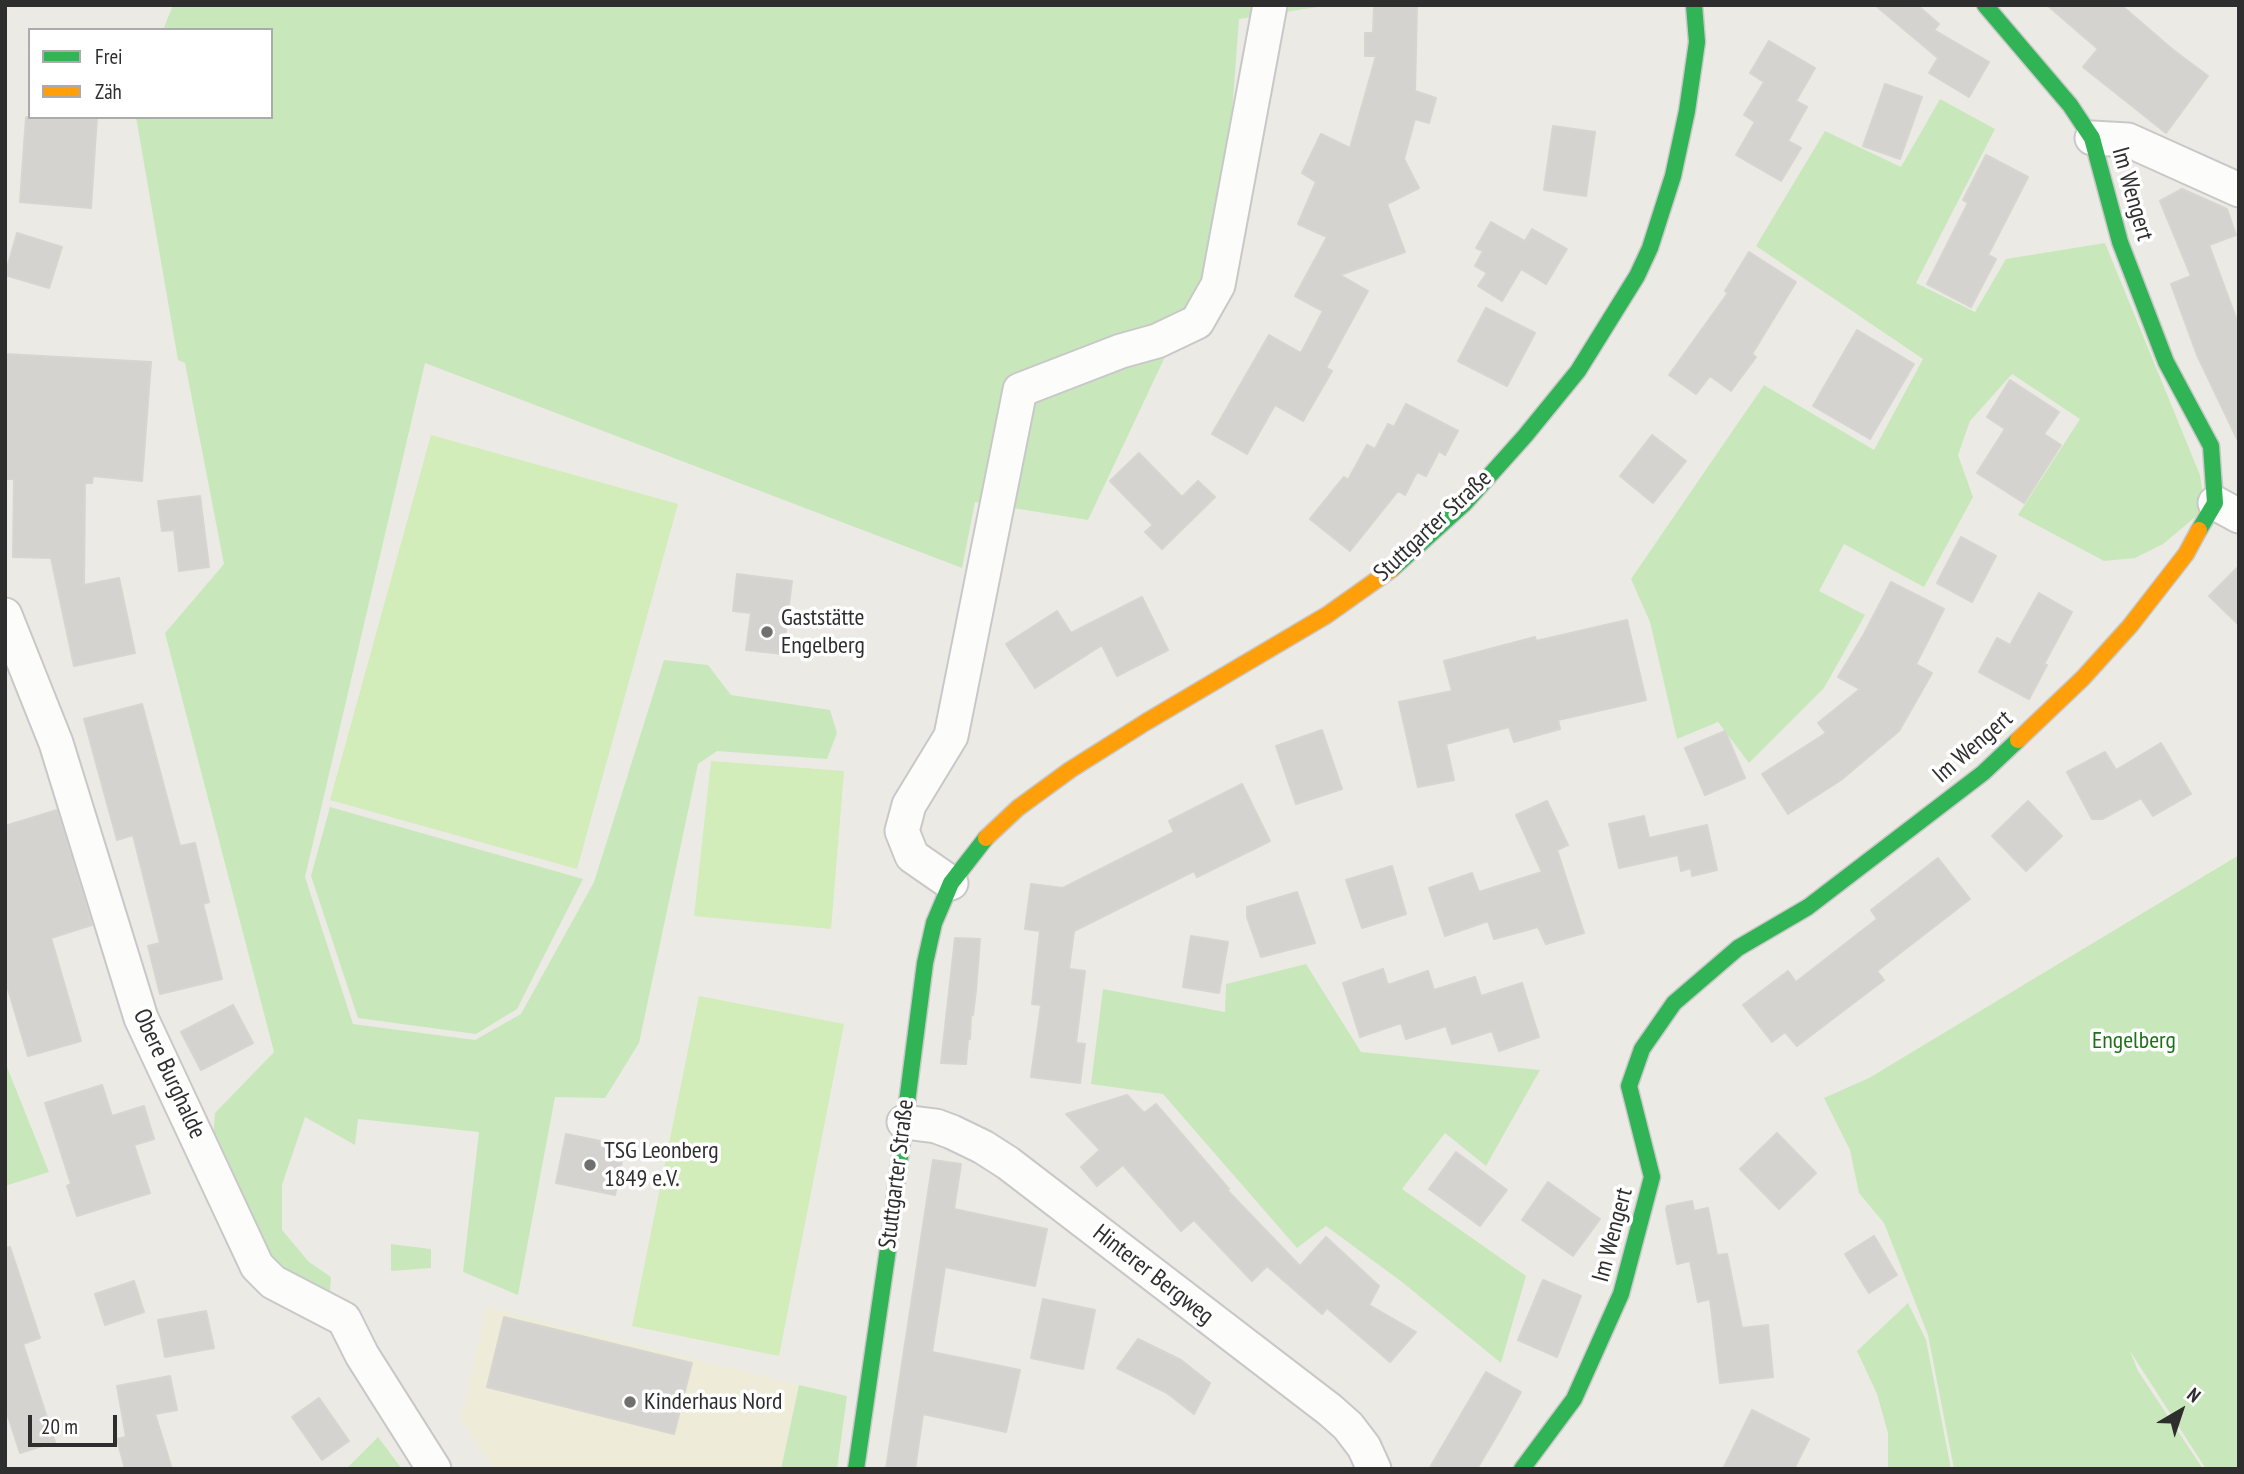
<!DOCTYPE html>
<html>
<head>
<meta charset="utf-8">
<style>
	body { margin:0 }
	#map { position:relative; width:2244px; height:1474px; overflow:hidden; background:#eceae4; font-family:"PT Sans Narrow",sans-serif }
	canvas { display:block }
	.frame { position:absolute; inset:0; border:7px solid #2e2e2e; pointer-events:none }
	.legend { position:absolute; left:28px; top:28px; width:245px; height:91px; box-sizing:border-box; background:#fff; border:2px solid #ababab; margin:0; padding:9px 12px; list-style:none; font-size:21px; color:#2e2e2e }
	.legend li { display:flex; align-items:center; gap:14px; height:35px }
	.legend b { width:35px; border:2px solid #ababab }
	.north { position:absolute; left:2146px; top:1376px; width:70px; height:70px; -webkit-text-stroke:5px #fff; paint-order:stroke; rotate:39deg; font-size:19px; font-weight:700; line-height:28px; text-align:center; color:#2e2e2e }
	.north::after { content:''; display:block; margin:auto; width:24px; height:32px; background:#2e2e2e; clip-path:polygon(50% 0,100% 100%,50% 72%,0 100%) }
	.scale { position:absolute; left:28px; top:1415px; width:89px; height:32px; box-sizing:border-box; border:4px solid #2e2e2e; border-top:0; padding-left:9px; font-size:21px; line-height:24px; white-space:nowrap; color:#2e2e2e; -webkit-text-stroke:5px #fff; paint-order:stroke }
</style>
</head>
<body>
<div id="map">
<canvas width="2244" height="1474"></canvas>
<div class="frame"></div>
<ul class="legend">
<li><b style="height:9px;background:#30b455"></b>Frei</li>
<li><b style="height:9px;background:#ff9f0a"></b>Zäh</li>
</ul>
<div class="north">N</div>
<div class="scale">20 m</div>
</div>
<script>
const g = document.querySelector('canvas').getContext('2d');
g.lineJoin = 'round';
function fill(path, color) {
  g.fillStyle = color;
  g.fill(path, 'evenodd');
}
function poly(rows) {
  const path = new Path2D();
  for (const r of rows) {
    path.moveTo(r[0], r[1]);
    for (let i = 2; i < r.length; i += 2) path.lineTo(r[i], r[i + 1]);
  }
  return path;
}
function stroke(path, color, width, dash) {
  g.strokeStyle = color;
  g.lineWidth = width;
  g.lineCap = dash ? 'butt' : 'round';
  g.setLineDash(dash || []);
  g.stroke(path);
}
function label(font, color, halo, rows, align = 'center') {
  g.font = font + ' "PT Sans Narrow",sans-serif';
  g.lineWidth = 7;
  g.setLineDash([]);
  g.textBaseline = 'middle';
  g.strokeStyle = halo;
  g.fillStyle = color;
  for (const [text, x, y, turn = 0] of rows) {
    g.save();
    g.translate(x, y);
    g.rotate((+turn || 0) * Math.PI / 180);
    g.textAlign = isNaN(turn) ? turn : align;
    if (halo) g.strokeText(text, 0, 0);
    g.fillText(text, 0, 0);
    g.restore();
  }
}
fill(poly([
	[487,1307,799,1385,781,1469,494,1469,461,1420]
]), '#efebd9');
fill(poly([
	[173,5,1331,5,1239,19,1223,234,1088,520,975,502,962,568,425,363,305,877,353,1024,475,1040,521,1014,594,882,664,660,708,665,731,695,830,710,837,733,827,759,717,751,698,764,639,1043,605,1098,555,1097,518,1295,463,1272,479,1132,358,1119,355,1145,305,1117,282,1185,282,1230,309,1262,331,1277,330,1292,288,1284,255,1240,213,1138,215,1113,274,1052,165,633,224,564,185,363,178,360,136,117,271,117,271,30,163,30],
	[1940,99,1995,129,1916,283,1975,312,2006,259,2105,243,2200,475,2205,509,2163,544,2135,558,2104,561,2018,515,2080,419,2012,374,1970,421,1958,455,1973,497,1924,587,1844,544,1819,591,1865,615,1824,688,1749,763,1718,722,1677,739,1650,622,1631,579,1764,385,1874,450,1923,359,1756,246,1825,131,1901,167],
	[330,807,583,879,517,1009,476,1034,358,1018,311,876],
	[2239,855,2239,1469,2206,1469,2130,1351,2138,1371,2203,1469,1954,1469,1928,1335,1884,1223,1859,1193,1850,1150,1824,1098,1869,1078],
	[1306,964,1361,1052,1540,1070,1486,1166,1445,1133,1402,1189,1526,1276,1501,1363,1402,1282,1326,1226,1297,1248,1163,1094,1091,1084,1103,989,1225,1012,1226,984],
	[5,1062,49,1172,5,1186],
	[391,1244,431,1249,431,1268,391,1271],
	[1908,1303,1926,1340,1951,1469,1888,1469,1888,1433,1877,1394,1857,1351],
	[799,1385,847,1396,837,1469,781,1469],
	[378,1437,402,1469,346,1469]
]), '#c8e8bc');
fill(poly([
	[431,435,678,504,577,869,330,800],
	[711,761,844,771,831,929,694,916],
	[699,996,844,1024,779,1356,632,1326]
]), '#d2ecba');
const building = poly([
	[1374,5,1417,5,1415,91,1436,98,1429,123,1415,119,1404,159,1419,188,1387,204,1405,252,1340,275,1368,291,1326,368,1332,371,1303,421,1275,405,1247,454,1212,434,1269,335,1301,353,1323,311,1295,296,1327,237,1298,224,1316,182,1302,173,1321,134,1350,148,1376,56,1365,56,1365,33,1373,33,1374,5],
	[1875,5,1917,5,1939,24,1934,30,1989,62,1969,97,1929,73,1938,58,1875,5],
	[2047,5,2121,5,2172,49,2208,76,2166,133,2083,67,2098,49,2047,5],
	[1769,41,1815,68,1796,101,1807,107,1788,141,1801,148,1781,181,1736,155,1755,122,1744,115,1764,82,1750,73,1769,41],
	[1885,84,1922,97,1900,159,1863,146,1885,84],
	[26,117,97,117,91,208,20,202,26,117],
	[1553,126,1595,132,1586,196,1544,190,1553,126],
	[1986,155,2028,177,1988,255,1996,259,1971,307,1927,284,1968,203,1963,200,1986,155],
	[2182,189,2227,209,2236,235,2209,245,2239,326,2239,443,2197,355,2171,284,2191,276,2160,201,2182,189],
	[1491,222,1525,241,1532,229,1567,249,1546,284,1521,269,1502,301,1478,286,1487,273,1475,266,1483,251,1476,248,1491,222],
	[17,233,62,247,49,288,5,275,17,233],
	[1749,252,1796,282,1752,354,1756,357,1731,391,1710,376,1696,394,1669,375,1728,293,1725,291,1749,252],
	[1486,308,1535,333,1507,386,1458,361,1486,308],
	[1857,330,1914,364,1870,439,1813,406,1857,330],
	[5,354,151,362,142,481,93,476,92,483,85,483,84,585,119,578,135,653,74,666,51,558,13,557,14,479,5,479,5,354],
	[2010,380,2059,412,2044,434,2061,445,2024,503,1977,473,2005,429,1987,417,2010,380],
	[1406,404,1458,431,1445,455,1439,451,1426,476,1417,472,1405,495,1398,491,1350,551,1310,519,1344,477,1348,480,1367,445,1375,449,1388,424,1394,427,1406,404],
	[1652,435,1686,461,1653,503,1620,476,1652,435],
	[1139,453,1182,497,1198,481,1215,497,1162,549,1145,532,1153,525,1110,481,1139,453],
	[200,496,209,567,179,571,174,530,162,531,158,501,200,496],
	[1961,537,1996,556,1972,602,1937,583,1961,537],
	[2239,566,2239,625,2209,596,2239,566],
	[737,574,792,581,783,654,746,650,751,613,733,611,737,574],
	[1891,582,1944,609,1916,664,1932,673,1899,731,1841,780,1788,814,1762,774,1826,733,1818,723,1860,689,1838,677,1864,634,1891,582],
	[2039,593,2072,612,2044,664,2047,665,2029,699,1979,672,1997,638,2010,645,2039,593],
	[1142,597,1168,650,1117,676,1102,645,1035,688,1006,644,1057,611,1071,633,1142,597],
	[1627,620,1646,700,1558,720,1560,729,1514,742,1509,727,1446,744,1454,780,1418,787,1399,702,1452,691,1444,661,1535,637,1536,641,1627,620],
	[142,704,180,846,195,843,209,902,203,904,222,979,160,994,148,946,160,943,133,835,117,840,84,719,142,704],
	[1322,730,1342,789,1296,804,1276,746,1322,730],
	[1725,731,1745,778,1705,795,1685,748,1725,731],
	[2161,743,2191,794,2153,816,2141,798,2102,819,2092,819,2067,772,2105,752,2116,770,2161,743],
	[1242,784,1270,841,1197,877,1194,871,1074,931,1069,969,1085,971,1076,1043,1085,1044,1080,1083,1031,1077,1041,1005,1032,1004,1040,931,1025,929,1031,884,1063,888,1174,832,1169,821,1242,784],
	[1547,801,1568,845,1557,850,1584,933,1546,944,1538,927,1494,939,1488,921,1445,936,1429,888,1472,873,1479,892,1542,872,1516,815,1547,801],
	[2028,801,2062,836,2026,871,1992,836,2028,801],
	[57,810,92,925,51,938,81,1041,28,1056,5,979,5,826,57,810],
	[1644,816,1649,838,1707,825,1717,870,1692,876,1691,868,1681,871,1678,855,1619,868,1609,824,1644,816],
	[1938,858,1970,899,1877,971,1884,980,1797,1046,1785,1032,1772,1042,1743,1005,1788,971,1796,982,1877,919,1871,910,1938,858],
	[1392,866,1406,914,1362,928,1346,880,1392,866],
	[1297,892,1315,943,1261,957,1247,917,1247,907,1297,892],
	[1191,936,1228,942,1219,993,1183,987,1191,936],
	[955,938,980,939,976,990,973,1015,971,1014,970,1039,968,1039,966,1064,941,1063,955,938],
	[1383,969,1388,985,1428,971,1434,990,1475,977,1481,996,1522,983,1539,1037,1499,1051,1492,1031,1452,1044,1446,1026,1406,1039,1401,1023,1360,1037,1343,983,1383,969],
	[233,1005,253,1043,201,1070,181,1032,233,1005],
	[102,1085,112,1116,144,1106,154,1139,134,1145,150,1193,77,1216,67,1186,71,1184,45,1103,102,1085],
	[1127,1095,1144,1113,1156,1104,1229,1189,1227,1190,1300,1266,1326,1237,1379,1286,1369,1305,1416,1332,1390,1362,1327,1308,1322,1314,1267,1266,1252,1281,1194,1220,1181,1231,1123,1165,1097,1186,1081,1167,1100,1150,1066,1114,1127,1095],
	[1777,1133,1816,1173,1779,1209,1740,1169,1777,1133],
	[566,1134,625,1146,615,1195,556,1183,566,1134],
	[1456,1152,1507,1190,1480,1226,1429,1189,1456,1152],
	[933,1160,961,1164,954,1209,1047,1229,1035,1286,945,1267,932,1352,1020,1370,1006,1432,923,1414,915,1469,886,1469,933,1160],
	[1548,1182,1600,1219,1573,1256,1522,1220,1548,1182],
	[1692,1201,1694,1211,1708,1208,1717,1255,1727,1254,1742,1328,1768,1325,1773,1377,1720,1383,1710,1299,1698,1302,1690,1261,1677,1264,1666,1209,1667,1206,1692,1201],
	[1874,1236,1897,1275,1869,1293,1845,1254,1874,1236],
	[10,1247,40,1338,23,1344,55,1442,20,1453,5,1407,5,1248,10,1247],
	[1543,1280,1581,1296,1557,1357,1518,1340,1543,1280],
	[134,1281,144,1312,105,1325,95,1294,134,1281],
	[1043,1299,1095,1310,1083,1369,1031,1358,1043,1299],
	[206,1311,214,1348,165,1357,158,1320,206,1311],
	[504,1317,692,1363,674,1434,487,1387,504,1317],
	[1138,1339,1181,1360,1210,1383,1194,1414,1167,1393,1117,1368,1138,1339],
	[1486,1372,1521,1392,1504,1423,1477,1469,1429,1469,1486,1372],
	[170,1376,177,1410,155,1414,172,1469,125,1469,117,1439,126,1437,117,1386,170,1376],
	[319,1398,349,1441,322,1460,292,1417,319,1398],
	[1752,1410,1809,1439,1794,1469,1723,1469,1752,1410]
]);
fill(building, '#d5d3cf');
stroke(building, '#d7d5d0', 2);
const street = poly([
	[2092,138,2128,140,2239,190],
	[2215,503,2239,516],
	[5,615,56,743,141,1018,257,1266,273,1282,344,1319,362,1355,434,1469],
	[951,883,912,856,902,831,909,805,951,736,1020,390,1121,351,1157,341,1197,322,1218,285,1270,5],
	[904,1122,936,1126,952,1132,983,1147,1008,1163,1330,1410,1348,1426,1364,1447,1374,1469]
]);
const fast = poly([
	[1985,5,2070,105,2092,138,2120,242,2166,362,2211,446,2215,503,2199,530],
	[1392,569,1465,503,1525,436,1578,371,1637,276,1650,248,1673,176,1687,111,1697,42,1694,5],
	[856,1469,889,1242,925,963,934,923,951,883,986,838],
	[1522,1469,1574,1399,1621,1294,1652,1177,1629,1086,1642,1049,1674,1003,1738,948,1808,907,1983,773,2018,740]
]);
const slow = poly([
	[2018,740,2083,678,2130,626,2186,554,2199,530],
	[986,838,1018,808,1070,770,1146,722,1327,615,1392,569]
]);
stroke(street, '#c9c8c9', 37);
stroke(fast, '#c9c8c9', 19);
stroke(slow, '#c9c8c9', 19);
stroke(street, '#fcfcfb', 33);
stroke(fast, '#30b455', 16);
stroke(slow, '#ff9f0a', 16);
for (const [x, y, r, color] of [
	[767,632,7,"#70706e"],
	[590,1165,7,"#70706e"],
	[630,1402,7,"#70706e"]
]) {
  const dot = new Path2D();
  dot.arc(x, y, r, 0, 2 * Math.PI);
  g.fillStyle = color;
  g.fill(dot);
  stroke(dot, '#fff', 2.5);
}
label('24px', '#2e2e2e', '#fff', [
	["Im Wengert",2132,194,74],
	["Stuttgarter Straße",1433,526,-43],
	["Im Wengert",1973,747,-41],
	["Obere Burghalde",169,1074,65],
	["Stuttgarter Straße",897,1174,-83],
	["Im Wengert",1613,1235,-75],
	["Hinterer Bergweg",1153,1275,38]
]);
label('24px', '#2e2e2e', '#fff', [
	["Gaststätte",781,618],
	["Engelberg",781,646],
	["TSG Leonberg",604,1151],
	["1849 e.V.",604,1179],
	["Kinderhaus Nord",644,1402]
], 'left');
label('24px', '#1e7019', '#fff', [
	["Engelberg",2134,1041]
]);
</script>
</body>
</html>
